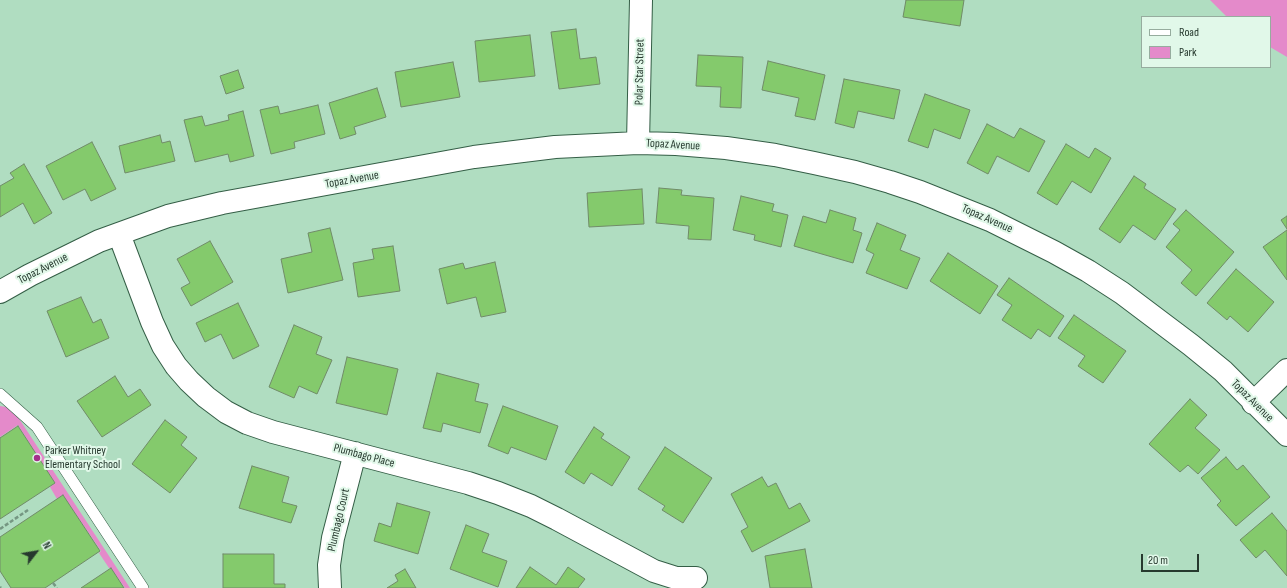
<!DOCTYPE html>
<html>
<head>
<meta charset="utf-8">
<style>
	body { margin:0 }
	#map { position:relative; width:1287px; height:588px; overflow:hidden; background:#b0ddc1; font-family:"Sofia Sans Condensed",sans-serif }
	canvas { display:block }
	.legend { position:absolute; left:1141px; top:16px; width:130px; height:52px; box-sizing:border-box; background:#e1f8e9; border:1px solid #96ac9e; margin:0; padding:5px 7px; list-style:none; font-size:12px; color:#26392e }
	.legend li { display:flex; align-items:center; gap:8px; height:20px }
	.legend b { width:20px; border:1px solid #96ac9e }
	.north { position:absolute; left:16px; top:532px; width:40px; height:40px; -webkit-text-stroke:3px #e1f8e9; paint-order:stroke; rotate:59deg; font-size:11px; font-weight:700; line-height:16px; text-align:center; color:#26392e }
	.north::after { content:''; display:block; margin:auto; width:14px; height:18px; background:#26392e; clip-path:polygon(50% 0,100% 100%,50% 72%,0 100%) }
	.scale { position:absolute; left:1141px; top:554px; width:58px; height:18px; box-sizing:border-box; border:2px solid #26392e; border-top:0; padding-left:5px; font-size:12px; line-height:14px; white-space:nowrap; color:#26392e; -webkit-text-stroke:3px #e1f8e9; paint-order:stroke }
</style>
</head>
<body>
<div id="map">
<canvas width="1287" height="588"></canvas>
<ul class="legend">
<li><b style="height:5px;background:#fff"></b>Road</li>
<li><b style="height:11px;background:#e48aca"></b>Park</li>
</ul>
<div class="north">N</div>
<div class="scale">20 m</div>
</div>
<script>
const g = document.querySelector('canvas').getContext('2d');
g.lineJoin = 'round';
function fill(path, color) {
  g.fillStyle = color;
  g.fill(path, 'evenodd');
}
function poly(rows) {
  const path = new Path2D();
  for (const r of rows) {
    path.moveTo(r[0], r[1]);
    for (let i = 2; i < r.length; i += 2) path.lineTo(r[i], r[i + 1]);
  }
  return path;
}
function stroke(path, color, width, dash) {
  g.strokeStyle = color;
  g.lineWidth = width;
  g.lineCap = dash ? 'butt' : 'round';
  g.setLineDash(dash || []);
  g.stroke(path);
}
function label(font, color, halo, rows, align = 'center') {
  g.font = font + ' "Sofia Sans Condensed",sans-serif';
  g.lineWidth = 4;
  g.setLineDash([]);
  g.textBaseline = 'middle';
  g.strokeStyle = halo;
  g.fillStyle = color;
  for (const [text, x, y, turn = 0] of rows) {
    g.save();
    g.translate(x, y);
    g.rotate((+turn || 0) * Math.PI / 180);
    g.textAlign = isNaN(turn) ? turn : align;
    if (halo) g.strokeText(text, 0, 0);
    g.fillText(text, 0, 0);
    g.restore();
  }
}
fill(poly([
	[1210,0,1287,0,1287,57,1270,47,1270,17,1227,17],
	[0,406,6,407,16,414,130,588,125,588,111,568,109,568,99,553,101,551,63,495,57,499,50,487,55,483,18,425,0,437]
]), '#e48aca');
const building = poly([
	[906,0,964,0,960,26,903,17,906,0],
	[576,29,580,59,596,57,600,84,559,89,551,32,576,29],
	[530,35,535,76,479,82,475,41,530,35],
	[698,55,743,57,741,108,720,107,721,87,696,86,698,55],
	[768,61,825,75,815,120,795,116,799,98,762,90,768,61],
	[453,62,460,97,401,107,395,72,453,62],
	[238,70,244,88,226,94,220,76,238,70],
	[844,79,900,90,894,119,858,111,854,128,835,123,844,79],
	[377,88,386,117,354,127,356,134,340,139,329,103,377,88],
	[925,94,970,110,960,139,934,129,928,148,908,141,925,94],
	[318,105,325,134,294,142,295,148,271,154,260,110,278,106,280,114,318,105],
	[243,111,254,156,230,162,228,154,195,162,184,120,202,116,205,126,229,120,228,115,243,111],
	[987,124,1014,138,1020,128,1045,141,1029,172,997,156,988,174,967,163,987,124],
	[160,135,162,143,170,141,175,161,125,173,119,146,160,135],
	[92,142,116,189,91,201,85,189,63,200,46,166,92,142],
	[1066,144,1089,158,1095,148,1111,158,1091,193,1072,181,1057,205,1037,193,1066,144],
	[24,164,52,213,34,224,23,203,0,217,0,186,14,178,10,173,24,164],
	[1134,176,1146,184,1144,188,1176,209,1155,240,1133,225,1120,243,1099,229,1134,176],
	[659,188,682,190,681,195,714,198,711,240,688,239,689,226,656,223,659,188],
	[642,189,644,224,589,227,587,193,642,189],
	[741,196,774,204,772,211,788,215,781,247,754,240,755,235,733,230,741,196],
	[830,210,856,218,853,230,862,233,853,263,794,246,803,216,826,223,830,210],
	[1186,210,1234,252,1196,296,1181,283,1192,270,1166,247,1180,230,1173,224,1186,210],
	[1287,216,1287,229,1281,220,1287,216],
	[877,223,906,235,900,250,920,258,907,289,866,273,874,254,866,250,877,223],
	[330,228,343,280,288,293,281,259,312,252,308,233,330,228],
	[1287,230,1287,280,1263,247,1287,230],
	[210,241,233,282,191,306,181,288,190,283,177,259,210,241],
	[393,246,400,291,358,297,353,263,374,259,372,249,393,246],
	[948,253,998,286,980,314,930,281,948,253],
	[495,262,506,312,481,317,476,297,447,304,439,269,463,263,465,269,495,262],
	[1236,269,1274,302,1248,332,1230,316,1227,320,1207,303,1236,269],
	[1009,278,1064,316,1050,337,1038,329,1031,339,1002,320,1012,305,997,295,1009,278],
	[81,297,93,323,101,319,109,338,66,357,47,311,81,297],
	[238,303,259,346,233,359,221,334,205,342,196,323,238,303],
	[1074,315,1126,351,1103,383,1078,366,1085,356,1058,338,1074,315],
	[294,325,322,337,316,354,332,360,317,394,299,386,294,398,269,387,294,325],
	[347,357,398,369,387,415,336,403,347,357],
	[437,373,479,384,475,401,488,404,480,433,443,423,441,432,423,428,437,373],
	[115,376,128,397,140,389,151,405,102,437,77,401,115,376],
	[1190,399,1207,415,1195,428,1220,450,1198,474,1188,465,1180,472,1149,444,1190,399],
	[503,406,558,426,546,460,511,447,508,454,488,446,503,406],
	[165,420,187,437,181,445,197,458,170,493,132,464,165,420],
	[18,426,55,483,0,519,0,438,18,426],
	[594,427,604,434,601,438,630,457,612,486,591,473,584,484,565,472,594,427],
	[665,447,712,478,683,523,662,510,665,506,638,489,665,447],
	[1226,457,1237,470,1243,465,1270,497,1236,526,1217,505,1221,501,1201,478,1226,457],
	[252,466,289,477,282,502,297,506,291,523,239,508,252,466],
	[762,477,768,487,776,483,789,509,800,503,810,521,752,552,741,531,748,527,731,494,762,477],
	[63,495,100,551,45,588,11,588,0,571,0,537,63,495],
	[397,503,430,512,418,554,374,541,379,523,391,527,397,503],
	[1272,513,1287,531,1287,576,1265,550,1256,558,1240,540,1272,513],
	[466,525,489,534,482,552,507,561,498,587,450,569,466,525],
	[805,549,812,588,770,588,765,556,805,549],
	[223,554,274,554,274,584,285,584,285,588,223,588,223,554],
	[530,567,556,585,568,567,585,579,578,588,516,588,530,567],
	[111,568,124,588,81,588,111,568],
	[405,569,416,588,387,588,398,581,395,575,405,569]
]);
fill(building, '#84ca6c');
stroke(building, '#708b68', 1);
const service = poly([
	[0,394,37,427,143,588]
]);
const minor = poly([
	[638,143,641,0],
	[119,234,152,322,163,346,176,366,189,381,206,397,226,412,247,423,273,432,468,483,498,493,531,506,557,519,654,571,676,578,696,578],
	[0,292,30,275,99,241,168,216,222,203,474,157,555,147,638,143,676,144,726,148,775,155,814,163,855,172,890,182,920,192,990,220,1054,252,1088,271,1122,293,1191,345,1223,371,1287,435],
	[1253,403,1287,370],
	[330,588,329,565,333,538,355,453]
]);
stroke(service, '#345e46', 12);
stroke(minor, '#345e46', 24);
stroke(poly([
	[0,529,28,510],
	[53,583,57,588],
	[0,587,1,588]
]), '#759782', 2.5, [4, 2]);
stroke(service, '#fff', 11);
stroke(minor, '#fff', 22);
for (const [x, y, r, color] of [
	[37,458,4,"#a4308a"]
]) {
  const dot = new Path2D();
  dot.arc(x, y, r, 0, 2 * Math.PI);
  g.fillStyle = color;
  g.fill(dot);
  stroke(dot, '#e1f8e9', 1.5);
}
label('12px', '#26392e', '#e1f8e9', [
	["Polar Star Street",640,72,-89],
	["Topaz Avenue",673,145,3],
	["Topaz Avenue",352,180,-10],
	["Topaz Avenue",987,219,24],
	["Topaz Avenue",43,269,-27],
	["Topaz Avenue",1252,401,45],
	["Plumbago Place",364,456,15],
	["Plumbago Court",339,520,-77]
]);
label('12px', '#26392e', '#e1f8e9', [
	["Parker Whitney",45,451],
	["Elementary School",45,465]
], 'left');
</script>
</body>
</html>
